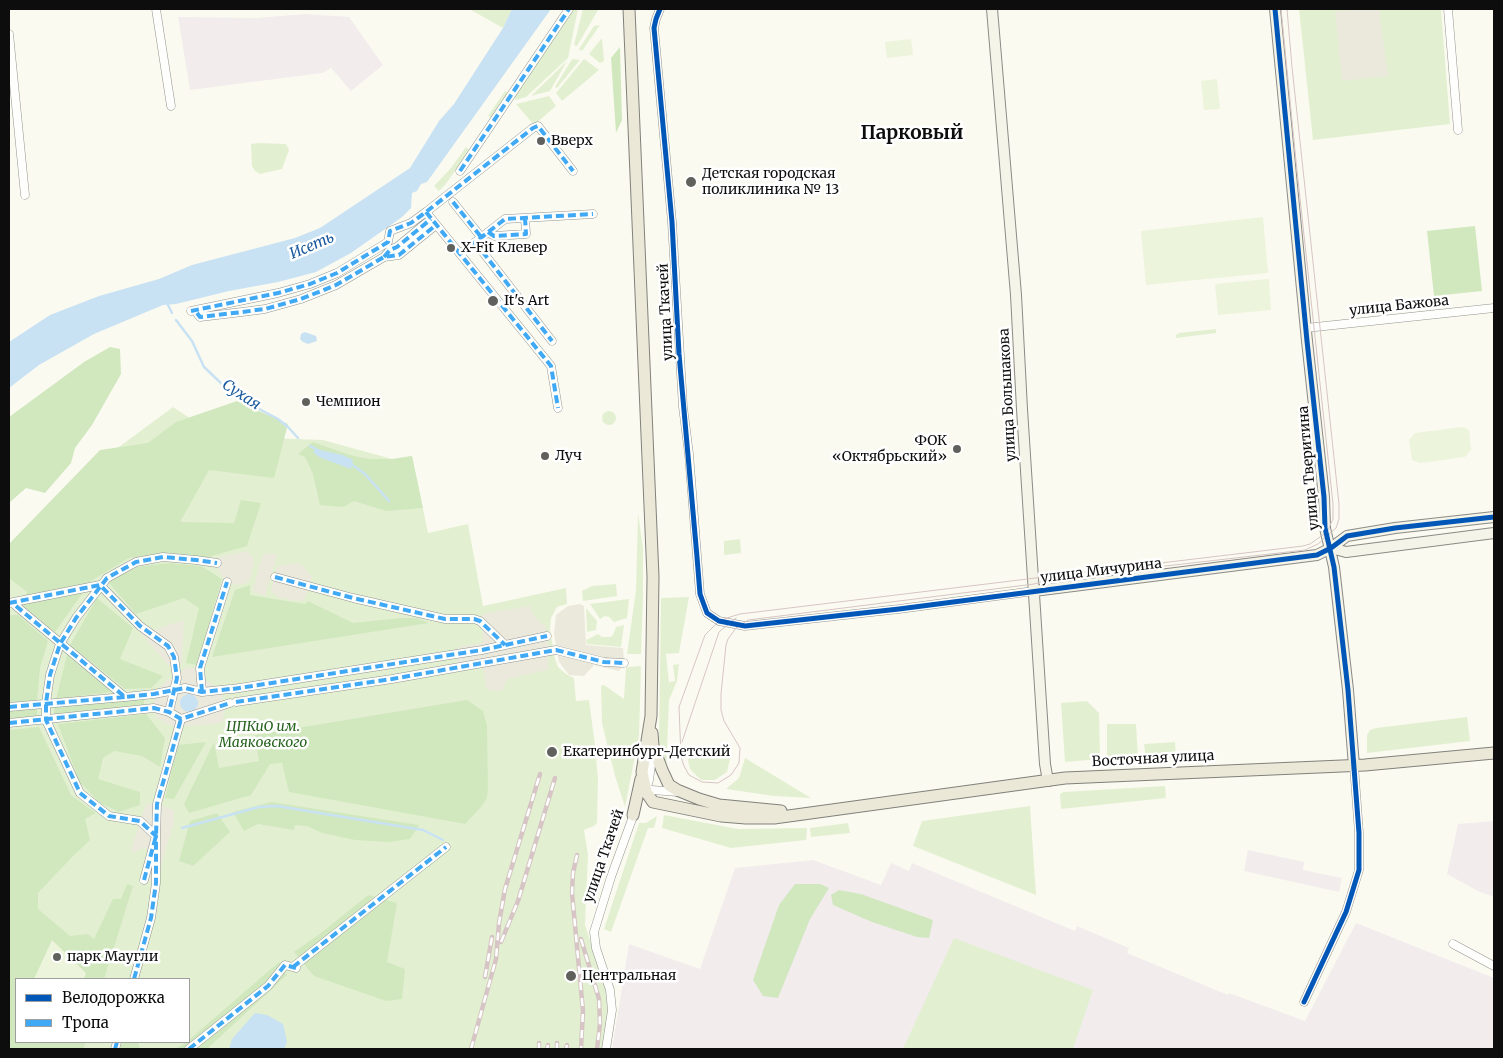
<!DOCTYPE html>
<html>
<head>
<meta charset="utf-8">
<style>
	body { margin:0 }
	#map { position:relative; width:1503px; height:1058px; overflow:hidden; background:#fbfaf0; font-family:Merriweather,serif }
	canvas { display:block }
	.frame { position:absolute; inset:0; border:10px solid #0d0d0d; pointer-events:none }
	.legend { position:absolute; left:15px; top:978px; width:175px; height:65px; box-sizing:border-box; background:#fff; border:1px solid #9e9e9e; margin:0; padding:6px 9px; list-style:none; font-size:15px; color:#0d0d0d }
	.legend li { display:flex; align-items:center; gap:10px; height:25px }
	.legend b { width:25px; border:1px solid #9e9e9e }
</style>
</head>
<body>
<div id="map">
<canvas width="1503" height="1058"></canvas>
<div class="frame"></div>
<ul class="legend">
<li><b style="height:6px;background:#0057b8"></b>Велодорожка</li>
<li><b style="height:6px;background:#3fa9f5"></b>Тропа</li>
</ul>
</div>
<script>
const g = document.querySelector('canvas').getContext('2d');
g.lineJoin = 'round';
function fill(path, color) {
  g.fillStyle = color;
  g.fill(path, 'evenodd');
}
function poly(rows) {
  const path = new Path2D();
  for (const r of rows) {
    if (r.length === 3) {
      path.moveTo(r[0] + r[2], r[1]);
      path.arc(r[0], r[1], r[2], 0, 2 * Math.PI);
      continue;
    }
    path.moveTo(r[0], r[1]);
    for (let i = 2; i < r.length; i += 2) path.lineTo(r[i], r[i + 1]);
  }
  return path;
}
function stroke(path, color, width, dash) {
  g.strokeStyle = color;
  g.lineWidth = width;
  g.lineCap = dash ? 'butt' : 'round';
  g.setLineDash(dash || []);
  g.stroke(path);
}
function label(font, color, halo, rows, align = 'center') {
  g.font = font + ' Merriweather,serif';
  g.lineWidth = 5;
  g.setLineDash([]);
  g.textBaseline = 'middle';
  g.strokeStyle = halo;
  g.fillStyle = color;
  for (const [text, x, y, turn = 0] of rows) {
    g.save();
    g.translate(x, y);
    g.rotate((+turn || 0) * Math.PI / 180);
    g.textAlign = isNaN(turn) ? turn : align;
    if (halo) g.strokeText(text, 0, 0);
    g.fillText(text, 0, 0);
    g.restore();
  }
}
fill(poly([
	[305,14,349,17,383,65,351,91,331,68,322,73,190,90,178,17,257,18],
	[1494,821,1494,897,1478,891,1447,874,1458,824],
	[1248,850,1304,862,1303,870,1342,878,1339,892,1244,871],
	[813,860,881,885,891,863,909,871,912,863,1075,931,1077,926,1129,948,1127,953,1228,995,1229,993,1305,1021,1356,923,1494,978,1494,1049,612,1049,629,944,700,969,735,868]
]), '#f2eced');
fill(poly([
	[469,9,512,9,503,28],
	[573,9,578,9,568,58,526,97,516,100,514,96],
	[583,9,598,9,598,10,577,46,574,45],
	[1299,9,1441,9,1450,124,1313,140],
	[600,25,582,51,579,49,594,26],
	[602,38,604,61,600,63,589,54],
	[572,59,580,60,557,88,555,87],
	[584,59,599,70,562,101,556,93],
	[567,61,550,91,531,96],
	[505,91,508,93,491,118,488,116],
	[549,96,556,106,534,125,516,104],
	[258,143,286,144,289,150,282,169,260,174,255,171,252,166,251,144],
	[466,147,470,150,445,185,439,191,434,186,450,169],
	[1216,329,1216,333,1176,338,1176,335,1179,333],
	[173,407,217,436,323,440,392,459,412,456,428,533,468,524,483,606,566,588,567,604,557,607,551,618,550,629,555,659,558,667,566,674,574,678,576,701,589,700,595,745,598,780,597,823,594,826,584,830,588,855,585,925,601,972,608,997,609,1025,603,1049,9,1049,9,577,108,455],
	[16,979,189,979,189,1042,16,1042],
	[609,418,7],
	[638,513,643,548,643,598,641,654,627,654,636,590],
	[740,539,741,553,724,555,724,541],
	[616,584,617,596,583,601,582,591,592,586],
	[689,597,679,653,666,654,669,682,675,681,673,665,679,664,677,681,669,700,666,773,659,744,661,598],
	[629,599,627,618,614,622,609,617,605,616,600,619,590,604],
	[586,608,597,621,596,630,587,632],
	[624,625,621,647,587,644,586,640,598,634,602,637,610,637,613,635,616,627],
	[641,666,639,736,625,807,615,776,602,723,601,686,604,685,624,699,626,667],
	[1087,701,1099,713,1100,759,1065,762,1061,703],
	[1467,717,1470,741,1367,753,1367,735,1370,730,1376,728],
	[1107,724,1136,724,1138,758,1107,760],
	[1175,742,1176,758,1146,759,1144,744],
	[689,748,726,749,730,759,727,772,715,780,701,780,690,769,687,756],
	[745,758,811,798,774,796,726,789,739,778],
	[1165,786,1166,798,1061,809,1060,794,1063,792],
	[1030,806,1036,895,913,846,922,821],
	[664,815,738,829,807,828,806,840,731,848,662,828],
	[657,816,654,828,648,828,611,932,604,929,639,823,646,823],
	[848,823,850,833,811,837,810,828],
	[954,938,1093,990,1073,1049,903,1049]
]), '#e2f0d1');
fill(poly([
	[620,47,622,120,616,133,611,58],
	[1475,226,1482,291,1434,296,1427,231],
	[110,347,120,349,121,374,92,425,75,448,71,463,45,493,26,488,9,503,9,417,84,362],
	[237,401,288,424,274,478,209,470,180,522,234,523,241,500,261,503,247,546,208,557,169,553,129,558,91,581,55,632,22,605,27,592,9,578,9,544,100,450,148,443,176,422],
	[313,442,350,455,369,459,392,459,412,456,423,508,386,511,354,501,343,507,320,505,313,474,305,457,298,454],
	[168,563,201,566,222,579,197,665,186,663,199,608,184,598,136,614,108,582,137,567],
	[250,585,250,595,305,604,308,601,353,623,401,618,417,618,429,623,212,657,235,590],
	[97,598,133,628,120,659,163,676,151,688,125,689,70,645],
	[9,615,18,615,48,641,40,668,37,700,9,703],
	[67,655,112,692,56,699],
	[144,698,144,706,54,715,54,706],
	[467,700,483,711,487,726,488,788,487,798,481,807,465,824,289,792,282,763,270,764,251,795,189,813,184,804,214,742,219,768,259,761,255,735],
	[37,708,37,716,9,719,9,711],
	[146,714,165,738,160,767,142,756,114,751,103,758,98,779,140,792,140,805,119,812,100,803,79,781,58,724],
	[39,727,71,795,96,813,85,819,90,840,72,857,38,893,38,909,70,936,88,934,94,939,113,899,121,899,127,884,133,886,104,979,16,979,16,1042,86,1042,83,1049,9,1049,9,730],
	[206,742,174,799,165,798,178,745],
	[271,802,419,825,410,839,389,842,355,840,322,833,307,826,295,825,294,830,258,824,244,831,233,812],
	[217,813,230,832,193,866,179,861,190,821],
	[795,884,820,884,829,888,810,919,778,998,763,996,753,980,779,905],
	[839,890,861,894,933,920,929,938,917,937,872,922,833,905,831,895],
	[368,895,397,903,387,962,405,969,402,999,386,1001,314,976,294,952,325,930],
	[279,962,287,975,209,1047,210,1049,176,1049,186,1042,189,1042,189,1040],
	[122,1042,138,1042,140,1049,120,1049]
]), '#d1e8bf');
fill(poly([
	[911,39,913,55,887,58,885,42],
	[1217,79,1220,109,1204,110,1201,81],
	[1263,217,1268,273,1146,285,1141,231],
	[1269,279,1271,310,1218,315,1215,284],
	[1462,427,1469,430,1471,450,1465,457,1420,463,1412,460,1409,440,1415,433],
	[52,940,86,973,84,979,34,979]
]), '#ecf4db');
fill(poly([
	[1357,9,1379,9,1388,76,1342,81,1335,12],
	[247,551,254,559,251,577,247,583,236,585,227,582,219,571,217,563,220,557],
	[265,553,277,554,265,596,253,591,260,562],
	[300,563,312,577,306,596,301,601,279,598,271,591,277,566],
	[580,604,584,606,586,645,623,648,624,663,619,671,594,665,584,676,569,675,559,662,554,634,556,615,568,606],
	[530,606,536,619,545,625,548,644,548,670,507,679,502,691,487,690,483,668,464,670,458,666,456,653,458,647,483,643,482,614],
	[184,620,182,663,169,666,137,629,140,626,153,630],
	[184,668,200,668,203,679,221,689,225,708,222,723,178,727,166,724,156,717,154,708,154,694,167,680,177,678],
	[146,804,157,804,174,810,174,822,156,883,144,880,149,853,148,849,141,848,135,853,131,850]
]), '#ebe9dc');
fill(poly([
	[512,9,551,9,427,182,421,184,417,191,412,193,411,208,402,217,351,253,316,272,278,282,229,291,176,304,163,305,94,334,39,365,9,388,9,342,50,315,99,296,159,279,192,265,295,238,320,228,410,168,439,121,454,104,481,62,503,28],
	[305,332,316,336,317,341,308,344,303,342,300,339,301,334],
	[315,449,343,455,353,460,351,469,319,457,313,452],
	[189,703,9],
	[255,1013,267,1015,283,1024,287,1042,284,1049,229,1049,232,1039]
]), '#c8e2f4');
stroke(poly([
	[167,303,172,313],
	[176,320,192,341,204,367,223,385,246,402,278,419,288,427,298,438],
	[310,446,318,450],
	[351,464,365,474,389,501],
	[182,828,259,807,277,806,423,830,443,840]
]), '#c8e2f4', 2.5);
const street = poly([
	[156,9,171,106],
	[660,9,656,19,654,28,672,222,683,407,689,454,700,594,707,613,719,621,745,626,899,609,1034,591],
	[1448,9,1458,130],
	[9,34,25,195],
	[460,171,569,9],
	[453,202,481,237],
	[426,212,551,366,558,408],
	[488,232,494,236,526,234,525,218],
	[475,242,552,341],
	[460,254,505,219,593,214],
	[384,257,390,250,397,247,431,219],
	[191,311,278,293,310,284,337,273,388,242,390,231,411,223,426,212,533,128,538,126,573,171],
	[197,313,200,317,242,312,265,309,301,299,336,285,384,257,399,255,436,225],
	[1306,328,1494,308],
	[275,577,353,598,445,619,474,619,480,621,505,645],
	[9,603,100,585,140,626,168,646,174,657,177,678,169,712],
	[16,606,125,697,154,694,185,688,202,692,230,689],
	[233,689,482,650,547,636],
	[202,692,200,668,227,582],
	[236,702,392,679,556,650,604,662,624,663],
	[9,707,125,697],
	[9,723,154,708,169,712,181,719,230,703],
	[646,790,649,780,653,750],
	[646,792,652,790,678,792],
	[144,880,156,836,157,804,181,719],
	[1453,944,1494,966],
	[293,967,446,847],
	[134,979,151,918,156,883,156,836,140,821,109,816,80,793,46,720,46,703,50,675,60,644,76,618,107,578,136,562,163,557,196,560,217,563],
	[1304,1002,1346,912,1359,870,1359,833,1354,766],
	[115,1049,117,1042],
	[189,1049,268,986,285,965,296,968],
	[606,1049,612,1010,610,990,596,948,594,932,611,877,635,811]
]);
const secondary = poly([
	[992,9,1016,295,1022,409,1045,764,1048,781],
	[1275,9,1307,341,1324,497,1325,528,1334,567,1348,690,1354,766],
	[1331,548,1346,552,1494,533],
	[1034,591,1317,555,1331,548,1347,536,1395,528,1494,517]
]);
const primary = poly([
	[629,9,653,577,651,716,642,772,646,792,653,802,721,816,746,818,774,818,1065,778,1365,765,1494,753],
	[652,733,653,746,662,770,669,785,677,790,699,799,719,805,781,811],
	[633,815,641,779]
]);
stroke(street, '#94948f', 9);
stroke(secondary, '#8b8a86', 12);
stroke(primary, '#81817c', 13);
stroke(street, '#fefefd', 8);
stroke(secondary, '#f5f4e8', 10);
stroke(primary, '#ebe8d8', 11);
stroke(poly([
	[1281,9,1296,161,1333,504,1333,519,1327,532,1310,544,1303,546,1052,576,740,614,730,617,719,621,705,635,679,707,681,757,684,766,689,775,702,782,718,783,731,775,739,763,740,748,724,721,721,710,721,694,726,645,728,639,736,628,748,620,1034,584,1052,579,1305,550,1318,544,1336,528,1339,519,1339,504,1292,67,1287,9],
	[682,742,719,632,736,618]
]), '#d6c5c4', 1);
const rail = poly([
	[577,855,573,873,572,893,583,1011,581,1049],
	[581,939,599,999,600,1024,597,1049],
	[501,942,518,901,555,778],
	[485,977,492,937],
	[471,1049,496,959,499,923,505,889,540,774],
	[539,1049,539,1043],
	[547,1049,548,1045],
	[557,1049,557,1043],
	[566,1049,567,1045]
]);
stroke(rail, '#d6c5c4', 4.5);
stroke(rail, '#fff', 2.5, [8]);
stroke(poly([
	[460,171,569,9],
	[453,202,481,237],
	[426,212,551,366,558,408],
	[488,232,494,236,526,234,525,218],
	[475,242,552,341],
	[460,254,505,219,593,214],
	[384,257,390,250,397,247,431,219],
	[191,311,278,293,310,284,337,273,388,242,390,231,411,223,426,212,533,128,538,126,573,171],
	[197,313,200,317,242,312,265,309,301,299,336,285,384,257,399,255,436,225],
	[275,577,353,598,445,619,474,619,480,621,505,645],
	[9,603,100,585,140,626,168,646,174,657,177,678,169,712],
	[16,606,125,697,154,694,185,688,202,692,230,689],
	[233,689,482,650,547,636],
	[202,692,200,668,227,582],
	[236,702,392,679,556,650,604,662,624,663],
	[9,707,125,697],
	[9,723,154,708,169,712,181,719,230,703],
	[144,880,156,836,157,804,181,719],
	[293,967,446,847],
	[134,979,151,918,156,883,156,836,140,821,109,816,80,793,46,720,46,703,50,675,60,644,76,618,107,578,136,562,163,557,196,560,217,563],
	[115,1049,117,1042],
	[189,1049,268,986,285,965,296,968]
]), '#3fa9f5', 4, [8, 4]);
stroke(poly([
	[660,9,656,19,654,28,672,222,679,354,697,557,700,594,707,613,719,621,745,626,899,609,1317,555,1331,548,1347,536,1395,528,1494,517],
	[1275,9,1307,341,1324,497,1325,528,1334,567,1348,690,1359,833,1359,870,1346,912,1304,1002]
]), '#0057b8', 5);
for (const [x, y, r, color] of [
	[541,141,5,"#60605c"],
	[691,182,6,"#60605c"],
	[451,248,5,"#60605c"],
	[493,301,6,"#60605c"],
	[306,402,5,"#60605c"],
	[957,449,5,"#60605c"],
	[545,456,5,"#60605c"],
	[552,752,6,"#60605c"],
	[57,957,5,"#60605c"],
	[571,976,6,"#60605c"]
]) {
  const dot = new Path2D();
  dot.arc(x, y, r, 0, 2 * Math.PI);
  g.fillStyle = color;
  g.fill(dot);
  stroke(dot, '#fff', 2);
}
label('14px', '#0d0d0d', '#fff', [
	["Вверх",551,141],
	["Детская городская",702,174],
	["поликлиника № 13",702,190],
	["X-Fit Клевер",461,248],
	["It's Art",504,301],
	["Чемпион",316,402],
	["ФОК",947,441,"right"],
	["«Октябрьский»",947,457,"right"],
	["Луч",555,456],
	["Екатеринбург-Детский",563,752],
	["парк Маугли",67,957],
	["Центральная",582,976]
], 'left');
label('14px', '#0d0d0d', '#fff', [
	["улица Бажова",1399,306,-6],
	["улица Ткачей",666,312,-93],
	["улица Большакова",1008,395,-93],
	["улица Тверитина",1309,468,-95],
	["улица Мичурина",1101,571,-7],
	["Восточная улица",1153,759,-3],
	["улица Ткачей",604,856,-71]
]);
label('italic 14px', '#27631e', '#fff', [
	["ЦПКиО им.",263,727],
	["Маяковского",263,743]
]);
label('italic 15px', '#18589c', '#fff', [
	["Исеть",312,246,-23],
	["Сухая",241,395,33]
]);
label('bold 19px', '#0d0d0d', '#fff', [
	["Парковый",912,134]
]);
</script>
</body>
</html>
